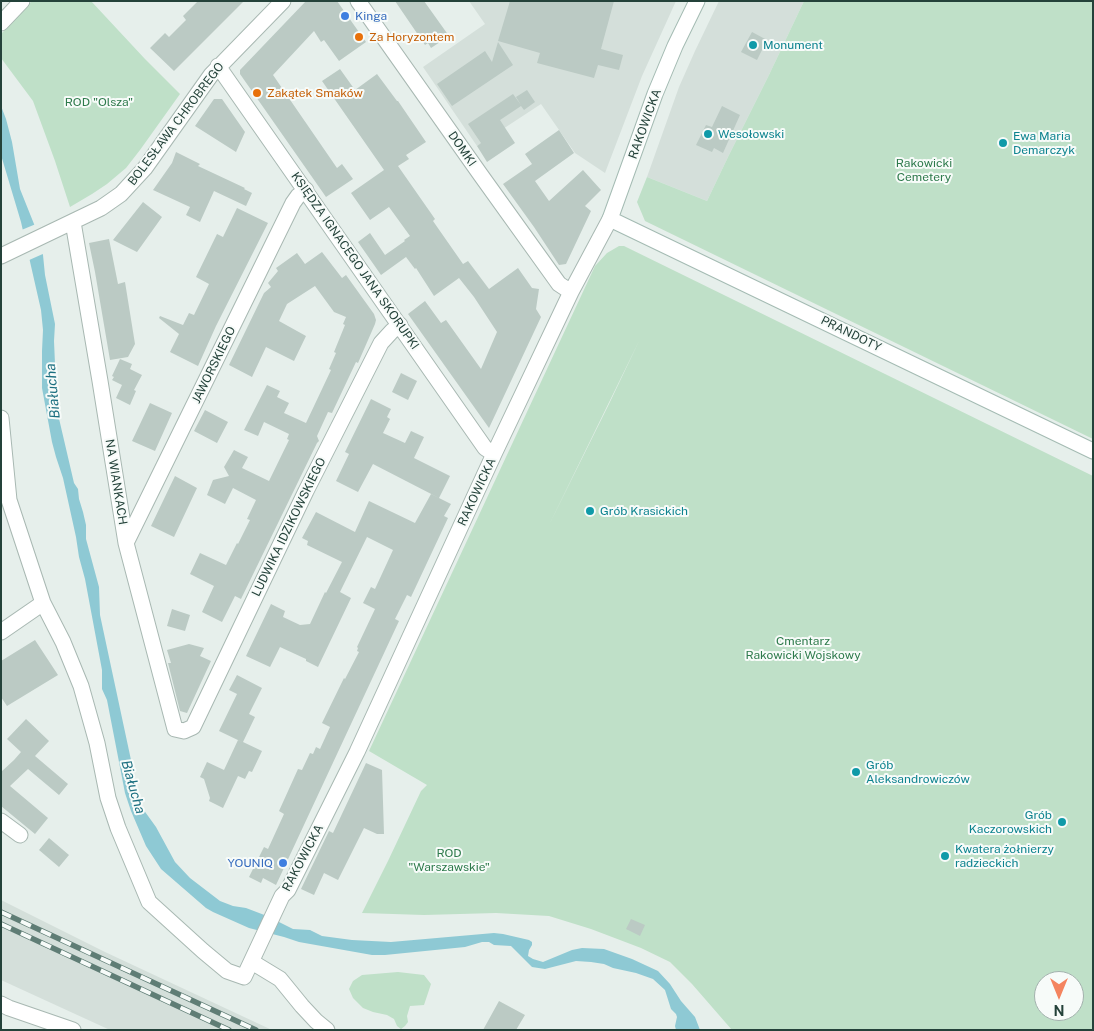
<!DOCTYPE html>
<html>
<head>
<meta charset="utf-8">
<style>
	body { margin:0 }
	#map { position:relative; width:1094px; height:1031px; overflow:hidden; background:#e6efeb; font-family:"Public Sans",sans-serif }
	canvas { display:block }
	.frame { position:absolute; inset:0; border:2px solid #24423a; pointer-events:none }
	.north { position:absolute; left:1034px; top:971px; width:50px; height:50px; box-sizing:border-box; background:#f7fbf9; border:1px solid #a3b1ad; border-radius:50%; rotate:180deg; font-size:14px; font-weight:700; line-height:20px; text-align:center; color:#24423a }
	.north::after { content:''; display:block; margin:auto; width:18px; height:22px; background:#f4845f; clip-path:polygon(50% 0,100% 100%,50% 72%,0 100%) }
</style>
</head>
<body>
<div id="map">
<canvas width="1094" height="1031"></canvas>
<div class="frame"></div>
<div class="north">N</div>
</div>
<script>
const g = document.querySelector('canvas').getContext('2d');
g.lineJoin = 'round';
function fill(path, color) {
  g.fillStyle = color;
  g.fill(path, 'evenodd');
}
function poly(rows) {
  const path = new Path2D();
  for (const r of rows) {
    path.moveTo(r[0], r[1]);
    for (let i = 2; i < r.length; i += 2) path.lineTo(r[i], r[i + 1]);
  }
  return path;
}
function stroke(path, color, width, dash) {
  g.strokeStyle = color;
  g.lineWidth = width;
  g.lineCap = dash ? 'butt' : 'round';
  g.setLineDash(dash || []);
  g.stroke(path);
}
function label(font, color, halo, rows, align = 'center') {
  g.font = font + ' "Public Sans",sans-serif';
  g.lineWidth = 4;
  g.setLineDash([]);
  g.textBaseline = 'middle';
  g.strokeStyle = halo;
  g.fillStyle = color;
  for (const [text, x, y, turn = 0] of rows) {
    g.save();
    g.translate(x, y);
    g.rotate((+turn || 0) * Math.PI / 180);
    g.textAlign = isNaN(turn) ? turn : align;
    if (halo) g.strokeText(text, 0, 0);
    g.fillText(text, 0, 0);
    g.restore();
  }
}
fill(poly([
	[469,1,676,1,642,76,605,173,575,153,541,104,477,146,423,67,485,24],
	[719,1,804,1,768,77,728,157,707,201,647,177,679,87,695,51],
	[1,900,105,952,272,1030,110,1030,1,980]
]), '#d4dfda');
fill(poly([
	[32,1,91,1,145,59,180,94,140,150,126,168,107,184,92,194,70,207,55,161,33,101,1,58,1,34],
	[804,1,1093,1,1093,439,645,221,637,202,647,177,707,201,728,157,768,77],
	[619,246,624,246,1093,476,1093,1030,732,1030,692,984,670,962,641,948,591,929,549,916,496,913,424,915,362,913,388,861,421,791,427,785,369,751,595,266,607,253],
	[640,339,609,404,548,527],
	[1044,981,1074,981,1074,1011,1044,1011],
	[398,972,424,975,431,984,424,1005,410,1006,407,1016,408,1022,405,1026,401,1029,397,1026,394,1019,387,1015,373,1012,363,1008,353,998,349,989,353,981,362,975]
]), '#bfe0c8');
fill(poly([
	[1,106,6,119,12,142,20,189,38,234,43,255,45,275,55,324,54,341,56,387,55,397,57,410,74,483,78,489,79,499,83,512,86,525,86,539,99,587,100,615,131,760,134,778,143,809,156,827,175,862,190,878,220,901,233,906,246,908,267,916,293,929,310,930,322,936,352,940,391,942,494,933,503,934,529,940,532,942,532,945,529,950,528,956,533,959,543,962,572,950,582,948,604,949,632,959,658,971,670,984,681,1001,695,1017,700,1030,676,1030,675,1026,677,1017,676,1014,671,1009,665,990,653,979,636,973,613,968,604,964,591,962,576,961,545,969,532,967,511,946,494,945,489,942,482,942,465,947,385,955,372,955,299,942,284,937,249,928,213,912,206,908,161,869,146,846,131,811,125,793,107,700,102,689,102,670,85,579,79,557,76,537,63,478,56,457,52,442,42,388,42,351,43,330,41,310,21,222,1,155]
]), '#8ec9d4');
fill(poly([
	[36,224,40,234,45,253,27,261,19,231]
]), '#e6efeb');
fill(poly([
	[198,1,244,1,174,71,150,48,165,33,169,37,186,20,183,16],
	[306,1,337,1,366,42,339,61,324,40,321,42,314,31,273,75,337,168,342,164,353,179,326,197,240,74,240,70],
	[395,1,424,1,449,36,431,48,428,43,425,45],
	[510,1,614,1,601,49,623,55,619,70,598,65,594,78,537,63,540,53,498,41],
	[752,32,767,40,757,60,741,52],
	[498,42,513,65,452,106,437,84,485,51,492,62],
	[340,69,355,90,377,74,397,101,398,101,426,142,406,155,409,159,398,166,435,219,433,221,463,264,468,261,489,289,518,268,532,288,539,289,536,309,541,317,489,428,408,314,425,301,441,323,446,320,481,369,497,332,474,297,459,278,434,296,416,268,415,269,406,257,381,275,358,242,370,233,385,255,405,241,404,240,410,236,389,207,370,220,351,193,384,170,322,81],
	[527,90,535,102,524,110,521,106,500,120,515,143,487,162,477,146,481,143,468,124,513,94,521,105,516,97],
	[214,99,222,99,245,132,236,152,195,126],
	[722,106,740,115,723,153,714,148,712,152,696,145,706,125,712,127],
	[559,130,574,153,535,181,549,201,583,170,601,190,585,206,591,211,566,264,559,265,534,227,503,184,532,164,525,154],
	[176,152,200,164,198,166,245,188,244,189,252,193,246,206,214,191,200,222,186,215,190,207,153,190,172,163],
	[143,202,162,217,137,252,113,240],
	[237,208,268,223,216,326,198,366,170,352,179,334,159,318,160,316,183,325,189,313,194,315,209,284,196,277,217,234,223,237],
	[109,239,118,284,125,282,135,344,128,357,110,360,95,272,89,243],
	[322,252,342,278,346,275,374,314,376,320,375,324,358,363,356,362,332,413,328,412,317,436,319,441,317,443,241,599,235,596,222,622,202,612,214,586,190,574,200,553,226,565,237,543,238,544,250,520,247,519,256,500,233,488,225,504,207,495,213,480,229,476,224,467,234,450,248,457,242,468,269,481,289,440,287,439,289,434,264,422,258,436,244,430,267,385,280,391,277,397,289,403,284,413,306,423,331,370,329,369,336,353,334,352,345,325,343,324,346,317,334,312,315,286,287,304,279,321,306,336,294,361,266,347,252,377,229,365,264,293,271,287,268,283,278,271,276,268,297,253,305,264],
	[120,359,132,364,130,369,142,375,134,390,136,391,130,405,116,398,122,385,112,380,114,377,112,376],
	[401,373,417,381,408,400,392,392],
	[371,399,391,409,387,417,390,419,383,433,405,443,411,431,424,437,414,458,450,476,439,498,373,464,358,492,336,481,349,454,345,452],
	[150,403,172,413,155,451,132,441],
	[205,410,228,422,217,443,194,431],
	[175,476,197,488,174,537,151,526],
	[431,494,451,504,444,516,448,518,411,597,407,595,395,619,399,621,276,885,263,878,261,883,249,877,264,847,268,849,284,814,279,811,298,769,302,770,310,753,313,754,316,747,320,749,330,727,322,723,344,678,345,679,359,652,357,651,358,648,357,647,375,609,363,603,371,587,375,589,393,550,367,537,340,592,351,598,318,667,306,661,306,659,280,647,270,667,246,656,271,604,285,611,283,617,300,625,310,624,325,592,326,593,342,562,307,545,308,541,302,538,316,512,355,532,369,501,415,523],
	[172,609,190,615,185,631,167,626],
	[35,640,58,675,7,706,1,697,1,661],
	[189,644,204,648,200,656,211,661,187,713,180,711,168,663,171,663,167,650],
	[237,675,262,688,249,714,255,717,243,742,262,751,252,772,249,771,245,779,238,776,223,808,209,801,210,798,204,779,200,777,207,762,224,770,238,740,242,742,219,731,237,694,229,690],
	[26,719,49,741,35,756,68,784,59,795,28,769,10,786,48,818,35,834,1,806,1,772,14,760,21,752,7,739],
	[366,763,382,770,384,834,377,834,364,828,338,880,324,873,314,895,301,889,329,831,333,833],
	[49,838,69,855,59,867,39,850],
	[631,919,645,925,640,936,626,929],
	[499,1001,525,1015,516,1030,483,1030]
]), '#bbcac4');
const street = poly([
	[358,1,480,174,559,284,571,292],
	[1,23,22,1],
	[218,66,485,448,494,454],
	[73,222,100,381,126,543,175,729,184,731,193,727,306,491,381,343,392,331,400,325],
	[1,256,101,208,121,194,145,168,211,75,283,1],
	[1,418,9,500,43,603,63,642,81,686,97,743,108,798,118,828,149,902,203,951,227,971,244,977,282,896,288,890,357,752,494,454,571,292,610,219],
	[126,543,293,203,298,196,306,190],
	[1,632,43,603],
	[1,821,20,835],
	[252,962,280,979,302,1006,316,1021,327,1030],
	[1,1004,9,1008,73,1030]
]);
const secondary = poly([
	[697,1,675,46,655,94,610,219,1093,451]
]);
stroke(street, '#a8b8b2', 17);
stroke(secondary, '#a4bbb3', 17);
stroke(street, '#fff', 15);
stroke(secondary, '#fff', 15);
const rail = poly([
	[1,912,256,1030],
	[1,924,229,1030]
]);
stroke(rail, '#5f7d75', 5.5);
stroke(rail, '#f7fbf9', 4, [11]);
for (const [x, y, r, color] of [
	[345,16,5,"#3f7fe0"],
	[359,37,5,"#e8710a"],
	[753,45,5,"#0f9aa8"],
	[257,93,5,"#e8710a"],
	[708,134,5,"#0f9aa8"],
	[1003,143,5,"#0f9aa8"],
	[590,511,5,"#0f9aa8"],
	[856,772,5,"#0f9aa8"],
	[1062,822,5,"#0f9aa8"],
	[945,856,5,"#0f9aa8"],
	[283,863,5,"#3f7fe0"]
]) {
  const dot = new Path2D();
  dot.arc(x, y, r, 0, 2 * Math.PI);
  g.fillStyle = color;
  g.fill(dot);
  stroke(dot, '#f7fbf9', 2);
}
label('12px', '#366cbe', '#f7fbf9', [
	["Kinga",355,16],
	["YOUNIQ",273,863,"right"]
], 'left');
label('12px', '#c56008', '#f7fbf9', [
	["Za Horyzontem",369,37],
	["Zakątek Smaków",267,93]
], 'left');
label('12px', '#0d838f', '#f7fbf9', [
	["Monument",763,45],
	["Wesołowski",718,134],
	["Ewa Maria",1013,136],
	["Demarczyk",1013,150],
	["Grób Krasickich",600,511],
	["Grób",866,765],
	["Aleksandrowiczów",866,779],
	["Grób",1052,815,"right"],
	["Kaczorowskich",1052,829,"right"],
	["Kwatera żołnierzy",955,849],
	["radzieckich",955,863]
], 'left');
label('12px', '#2d7a4b', '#f7fbf9', [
	["ROD \"Olsza\"",99,102],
	["Rakowicki",924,163],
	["Cemetery",924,177],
	["Cmentarz",803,641],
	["Rakowicki Wojskowy",803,655],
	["ROD",449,853],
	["\"Warszawskie\"",449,867]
]);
label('12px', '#24423a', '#f7fbf9', [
	["BOLESŁAWA CHROBREGO",176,124,-53],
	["RAKOWICKA",645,124,-70],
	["DOMKI",462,149,55],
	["KSIĘDZA IGNACEGO JANA SKORUPKI",355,261,55],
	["PRANDOTY",851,334,26],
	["JAWORSKIEGO",214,365,-64],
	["NA WIANKACH",116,482,81],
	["RAKOWICKA",477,492,-65],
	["LUDWIKA IDZIKOWSKIEGO",289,527,-64],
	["RAKOWICKA",303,858,-62]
]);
label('italic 14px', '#1c6f80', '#f7fbf9', [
	["Białucha",53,391,-95],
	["Białucha",133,787,74]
]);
</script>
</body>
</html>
